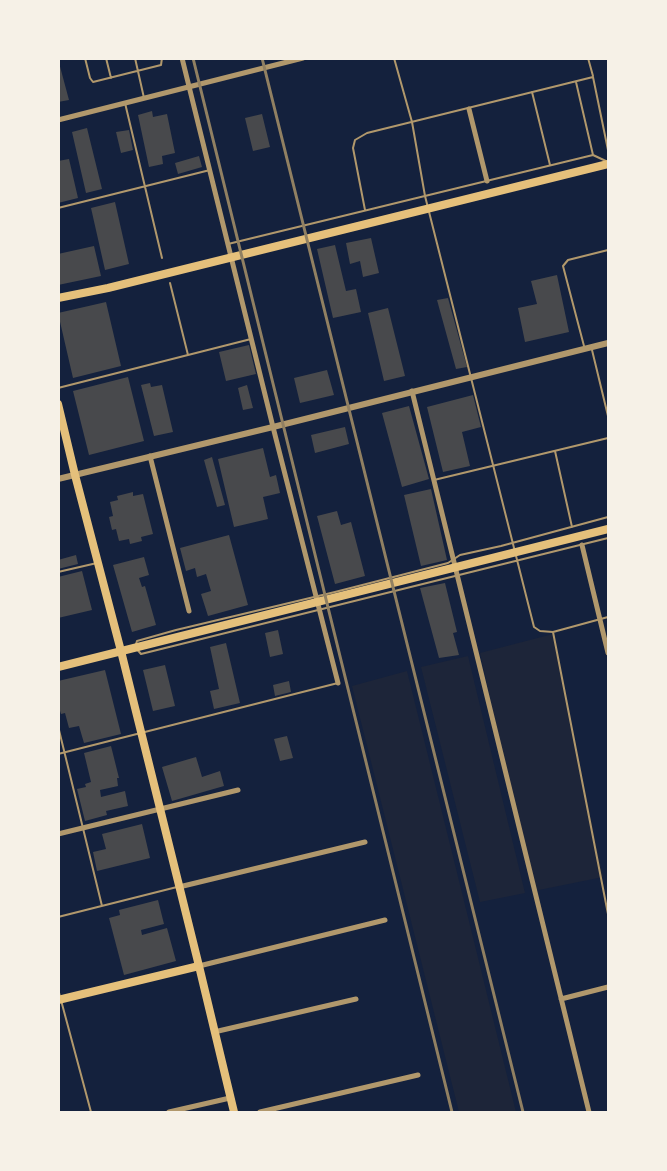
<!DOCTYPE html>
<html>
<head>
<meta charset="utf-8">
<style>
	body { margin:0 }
	#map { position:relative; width:667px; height:1171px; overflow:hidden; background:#14213d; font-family:Mulish,sans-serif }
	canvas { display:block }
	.frame { position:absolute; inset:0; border:60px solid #f6f1e7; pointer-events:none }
</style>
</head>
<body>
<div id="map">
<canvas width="667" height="1171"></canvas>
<div class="frame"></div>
</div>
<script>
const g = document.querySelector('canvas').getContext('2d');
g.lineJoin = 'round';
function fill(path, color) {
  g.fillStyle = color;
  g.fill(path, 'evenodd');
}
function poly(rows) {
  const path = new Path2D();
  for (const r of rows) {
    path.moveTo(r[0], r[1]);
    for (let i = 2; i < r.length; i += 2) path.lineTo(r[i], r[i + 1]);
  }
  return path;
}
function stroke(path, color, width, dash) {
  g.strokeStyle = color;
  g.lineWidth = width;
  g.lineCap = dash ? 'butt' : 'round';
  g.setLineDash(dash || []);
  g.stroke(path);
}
fill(poly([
	[553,634,603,877,534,891,480,653],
	[468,656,525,893,480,902,421,667],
	[407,671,465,905,516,1112,459,1112,352,686]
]), '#1d2539');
fill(poly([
	[58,59,69,100,58,102],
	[152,111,153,117,167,114,175,153,162,156,163,164,149,167,138,115],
	[262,114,270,147,253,151,245,118],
	[87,128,102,189,86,193,72,132],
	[129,130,133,150,121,153,116,132],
	[199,156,202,167,178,174,175,163],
	[69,159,78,198,58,203,58,161],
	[115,202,129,264,105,270,91,208],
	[371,238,379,273,363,277,360,261,350,264,346,243],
	[335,245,346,291,356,289,361,312,333,318,317,249],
	[94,246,101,276,58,285,58,254],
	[557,275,569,332,525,342,518,308,537,304,531,281],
	[448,298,467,367,456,369,437,300],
	[106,302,121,366,73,378,58,313],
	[388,308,405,376,384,381,368,313],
	[249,345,256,374,226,381,219,352],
	[327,370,334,395,300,403,294,378],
	[128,377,144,441,89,455,73,391],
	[150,383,151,387,162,385,173,432,154,436,141,385],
	[247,385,253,408,243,410,238,388],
	[473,395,481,427,462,432,470,466,443,472,427,407],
	[409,406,429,479,402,487,382,413],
	[345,427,349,444,315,453,311,435],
	[263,448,270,477,276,475,280,493,263,497,268,519,234,527,218,459],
	[212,457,225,505,217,507,204,460],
	[431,489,447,560,421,566,404,495],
	[133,492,133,496,143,494,153,534,141,537,142,541,130,544,129,539,119,541,116,529,112,530,109,517,113,516,110,502,118,500,117,496],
	[337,511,341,525,351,522,365,576,335,584,317,516],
	[229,535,248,605,208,616,201,594,211,591,206,574,197,577,195,568,186,571,180,548],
	[76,555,78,564,58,569,58,560],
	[144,557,149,575,139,578,142,587,145,586,156,625,132,632,113,565],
	[82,571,92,610,58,618,58,577],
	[445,583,457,632,453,633,459,655,439,658,420,588],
	[278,630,283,654,270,657,265,633],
	[226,643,240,703,214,709,210,691,219,689,210,647],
	[165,665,175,706,153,711,143,670],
	[105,670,121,734,84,743,79,726,69,728,65,713,61,714,58,704,58,681],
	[289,681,291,692,275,696,273,685],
	[287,736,293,758,280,761,274,739],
	[111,746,119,778,117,778,118,786,100,790,101,797,125,791,128,806,106,811,107,815,85,821,77,789,86,787,85,784,91,782,84,753],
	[196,757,202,777,220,771,224,786,172,801,162,767],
	[142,824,150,858,97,871,93,852,106,849,102,834],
	[158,900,164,924,141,930,142,935,167,928,176,961,124,975,109,918,120,915,119,910]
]), '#48494c');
stroke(poly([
	[85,58,90,78,93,82,161,65,162,58],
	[106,58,111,78],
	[135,58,144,98],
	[394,58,412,122,425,196,534,627,540,631,553,632,608,617],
	[588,58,593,76],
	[576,82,593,155],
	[532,92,550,165],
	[125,103,162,258],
	[58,208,210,170],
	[365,210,353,148,355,140,367,133,593,77,608,150],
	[228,244,593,155,608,162],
	[170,283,188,355],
	[584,346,563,266,568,260,608,250],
	[592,350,608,416],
	[58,388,251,339],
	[555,451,572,527],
	[434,480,608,438],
	[608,517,501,546,460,555,448,563,335,592,176,630,137,641,135,647,141,654,608,538],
	[58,572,97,563],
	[553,632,608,914],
	[58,726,102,906],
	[58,754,338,683],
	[58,917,177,887],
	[58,989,91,1112]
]), '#b1986c', 2);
stroke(poly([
	[182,58,273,427,338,683],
	[469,109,487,181],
	[58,120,303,58],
	[412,391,589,1112],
	[150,456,189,611],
	[582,545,608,653],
	[58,834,238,790],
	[179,887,365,842],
	[199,966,385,920],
	[561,999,608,987],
	[214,1032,356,999],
	[169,1112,230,1098],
	[260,1112,418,1075]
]), '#b1986c', 5);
stroke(poly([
	[58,479,273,427,608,343]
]), '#b1986c', 6);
stroke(poly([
	[58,298,108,288,608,164],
	[58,404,75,475,121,651,199,966,234,1112],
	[58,667,608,529],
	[58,1000,199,966]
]), '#e5c07b', 8);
stroke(poly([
	[193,58,452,1112],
	[262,58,523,1112]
]), '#918062', 3);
</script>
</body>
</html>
